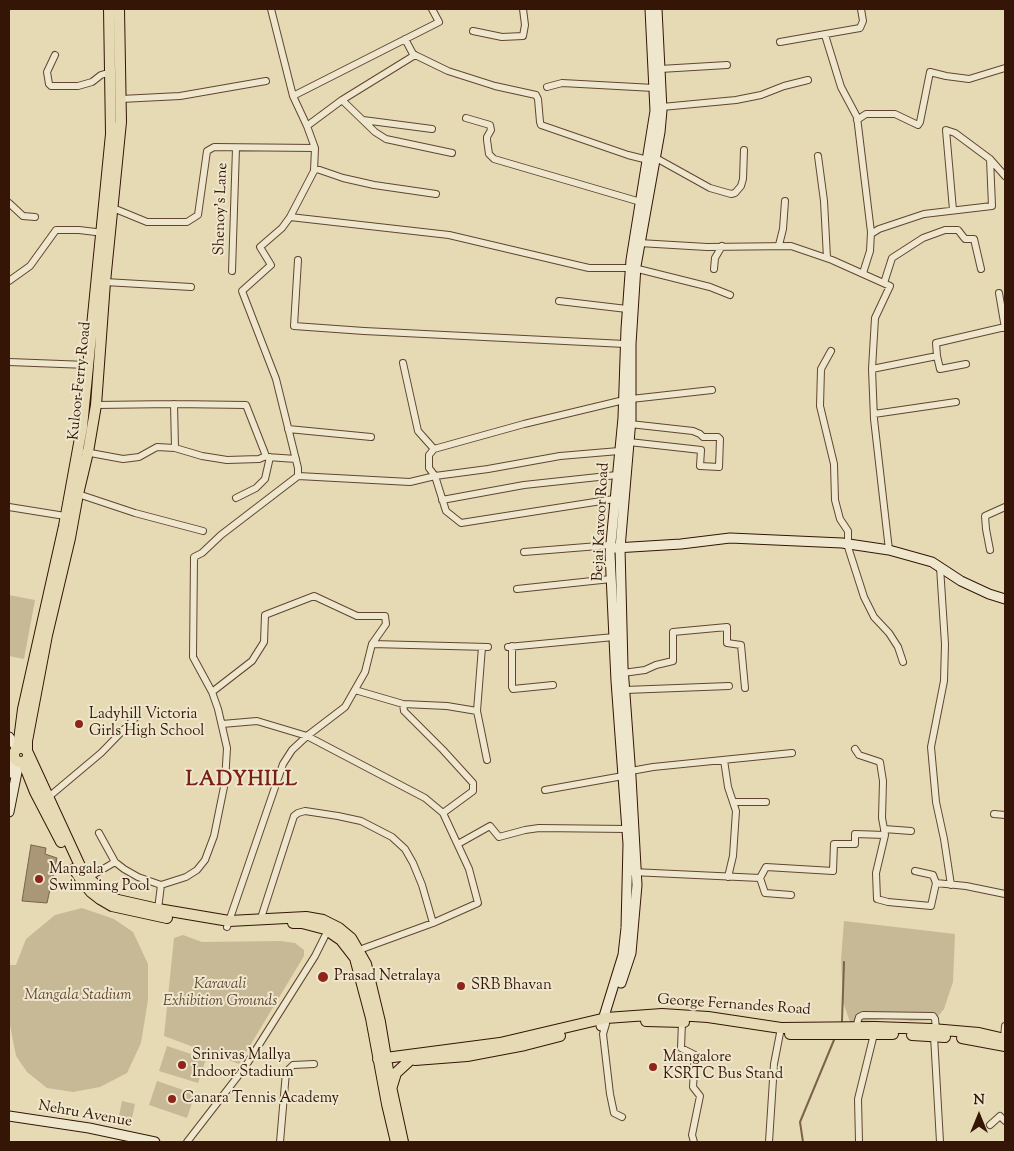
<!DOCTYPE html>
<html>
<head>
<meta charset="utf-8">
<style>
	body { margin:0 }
	#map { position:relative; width:1014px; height:1151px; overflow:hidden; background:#e5dab3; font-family:"Sorts Mill Goudy",serif }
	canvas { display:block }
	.frame { position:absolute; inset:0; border:10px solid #341506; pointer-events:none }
	.north { position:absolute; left:954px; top:1091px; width:50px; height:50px; -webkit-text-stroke:4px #eee7ce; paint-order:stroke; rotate:0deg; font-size:14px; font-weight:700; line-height:20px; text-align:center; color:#341506 }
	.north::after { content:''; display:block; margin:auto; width:18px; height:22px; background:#341506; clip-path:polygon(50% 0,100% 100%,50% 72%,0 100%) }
</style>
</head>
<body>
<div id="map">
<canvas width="1014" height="1151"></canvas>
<div class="frame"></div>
<div class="north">N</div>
</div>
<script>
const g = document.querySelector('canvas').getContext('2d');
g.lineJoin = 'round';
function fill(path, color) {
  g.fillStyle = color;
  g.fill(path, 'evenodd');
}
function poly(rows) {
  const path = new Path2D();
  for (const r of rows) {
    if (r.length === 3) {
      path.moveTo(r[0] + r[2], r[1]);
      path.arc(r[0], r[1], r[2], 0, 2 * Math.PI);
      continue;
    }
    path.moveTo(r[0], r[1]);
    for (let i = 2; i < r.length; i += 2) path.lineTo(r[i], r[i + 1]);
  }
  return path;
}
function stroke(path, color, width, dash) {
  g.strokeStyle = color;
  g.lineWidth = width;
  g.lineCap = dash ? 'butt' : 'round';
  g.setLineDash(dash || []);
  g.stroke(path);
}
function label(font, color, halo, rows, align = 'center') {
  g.font = font + ' "Sorts Mill Goudy",serif';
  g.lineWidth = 4;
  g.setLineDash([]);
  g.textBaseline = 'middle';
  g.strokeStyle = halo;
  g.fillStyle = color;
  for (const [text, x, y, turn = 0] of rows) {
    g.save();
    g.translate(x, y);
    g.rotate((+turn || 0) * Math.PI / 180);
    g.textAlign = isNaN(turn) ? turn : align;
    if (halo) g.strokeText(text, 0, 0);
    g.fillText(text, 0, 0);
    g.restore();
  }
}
fill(poly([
	[9,595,35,600,24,659,9,656],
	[82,908,114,919,133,932,148,964,148,1000,141,1043,127,1073,100,1087,73,1092,47,1088,27,1072,16,1056,9,1020,9,965,16,965,26,939,55,915],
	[844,921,955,934,953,982,944,1009,935,1020,911,1021,888,1019,850,1022,843,1002,841,959],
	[183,935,202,942,280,941,295,943,304,950,304,956,239,1064,164,1036,174,938],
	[167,1046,206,1059,198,1083,159,1071],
	[157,1081,195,1094,187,1118,149,1105],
	[122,1101,135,1104,130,1127,117,1125]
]), '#c7b996');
const water = poly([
	[31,845,46,848,45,854,57,858,47,903,22,901,31,845]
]);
fill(water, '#a99778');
stroke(water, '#7a634a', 1);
stroke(poly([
	[842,1021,844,962],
	[803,1142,800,1122,834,1040]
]), '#7a634a', 2);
const street = poly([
	[271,9,293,96,439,22,432,9],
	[473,31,502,37,523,36,525,25,523,9],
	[825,35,841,87,857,117,871,232,870,251,863,273],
	[405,39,413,54,448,71,495,86,536,95,538,99,540,122,541,125,628,155,648,160],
	[780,42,860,28,863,21,861,9],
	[55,55,47,72,49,84,51,86,78,86,92,82,101,75,111,72],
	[660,69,727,65],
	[547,87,562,83,654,88],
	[293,96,307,126],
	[121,99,180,96,266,81],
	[342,100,415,55],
	[662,107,736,100,761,95,784,86,808,80],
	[466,118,490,125,491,130,487,137,487,140,489,154,494,159,644,203],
	[363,120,432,129],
	[857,120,866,114,895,114,918,125,920,122,930,72,946,76,969,79,1005,68],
	[315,148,307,126,342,100,375,132,386,139,452,153],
	[818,156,824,201,827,258],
	[656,158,710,188,731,194,735,193,741,186,743,179,744,150],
	[314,168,343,178,374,185,436,194],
	[9,203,23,216,35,217],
	[113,208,147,222,187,222,198,215,207,151,214,147,315,148,314,171,290,217,282,228,260,247,271,265,242,291,276,379,298,468,298,476,221,535,202,553,194,557,193,657,212,692,218,709,227,748,225,782,214,836,205,860,197,870,186,877,161,885,158,909],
	[953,210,946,130,955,133,990,159,1005,176],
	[290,217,449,235,576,265,589,268,630,268],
	[871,234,879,229,924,214,992,206,990,159],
	[639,243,707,247,791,246,832,260,890,286,875,318,872,369,874,419,889,550],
	[779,245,783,229,785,201],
	[298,260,294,326,364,331,625,344],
	[636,266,638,269,710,287,730,295],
	[714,269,715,258,722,246],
	[232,271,236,148],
	[9,281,30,266,56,230,79,230,104,233],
	[105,282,191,287],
	[884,283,892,258,923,238,945,230,958,230,965,239,974,239,981,269],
	[999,293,1005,328],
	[559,301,627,309],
	[831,351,821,369,820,406,834,464,835,500,840,519,848,531,848,547,864,597,874,617,889,633,898,647,903,662],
	[937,356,940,369,966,364],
	[9,362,87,365],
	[403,363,418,431,434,449],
	[872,369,937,356,936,343,1005,327],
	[631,399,712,390],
	[96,405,174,404,246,405,266,456,259,459,227,460,202,456,175,448,174,404],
	[874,414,956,402],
	[288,429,371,437],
	[629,442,701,450,700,466,719,467,720,439,718,437,703,437,700,434,693,431,630,424],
	[85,452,123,459,139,457,157,447,175,448],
	[267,457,296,459],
	[298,476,410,482,435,476,488,469,560,456,619,451],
	[78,494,135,513,203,531],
	[236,498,256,488,265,479,270,457],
	[614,499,461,523,446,511,435,476,429,468,429,455,434,449,524,424,624,400],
	[442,500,524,485,617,475],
	[9,507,65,516],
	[990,550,986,529,985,516,1005,507],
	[524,552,611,545],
	[940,567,945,644,944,681,931,747,936,802,944,839,951,885],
	[517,589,611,579],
	[372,644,488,647],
	[512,646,512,687,513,689,553,685],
	[482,647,477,711,487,760],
	[508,647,614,637],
	[623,673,645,670,656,665,673,661,673,632,727,627,727,643,741,645,745,688],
	[355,690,403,704,447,706,477,711],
	[625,690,729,686],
	[212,692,252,661,264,642,265,615,314,596,357,616,385,616,386,624,372,644,365,672,345,707,307,736,292,750,283,764,227,927],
	[403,704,404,711,443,750,473,783,473,791,443,813],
	[222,724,257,721,307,736,425,798,443,813,469,869,478,903,433,923,359,950],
	[855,749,859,755,880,762,883,781,882,818,884,829],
	[724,760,728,787,736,811,733,856,728,877],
	[631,771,653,767,792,753],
	[545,790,623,776],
	[47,795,51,795,101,753,138,715],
	[734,802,766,802],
	[994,814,1005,815],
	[911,831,884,829,885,835,876,873,877,899,888,902,931,906,936,883,933,875,915,871],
	[99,833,115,862,124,869,138,877,161,885],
	[458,844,490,826,499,837,525,830,539,828,627,829],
	[632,872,760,878,765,893,791,895],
	[760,878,766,867,833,871,834,844,855,844,855,834,885,835],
	[86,879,115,862],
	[936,883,966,886,1005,894],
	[261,918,294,816,298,813,305,811,338,816,361,821,392,837,405,849,413,863,422,885,433,923],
	[682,1022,681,1048,695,1055,693,1087,700,1096,692,1135,694,1142],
	[606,1024,603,1034,610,1094,614,1113,622,1117],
	[856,1027,859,1017,863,1015,933,1016,935,1019,936,1029],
	[934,1036,940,1142],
	[1004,1039,1005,1026],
	[990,1125,1000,1116,1005,1121],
	[187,1142,245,1067,315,956,328,930],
	[280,1142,286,1072,293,1065,314,1064],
	[769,1142,774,1064,781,1028],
	[859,1142,858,1099,874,1034]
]);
const secondary = poly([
	[615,548,681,544,730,538,842,543,889,550,932,562,961,581,989,594,1005,599],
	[9,737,17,748],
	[11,773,13,756],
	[9,812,19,762],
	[621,983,631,953,637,885,631,777,623,667,620,548,631,419,631,344,636,266,660,132,662,110,657,9],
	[601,1026,623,955,626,928,628,844,616,681,610,553,623,418,626,329,631,260,655,111,650,9],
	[9,1116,89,1128,155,1142]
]);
const primary = poly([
	[21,755,7],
	[18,748,23,709,64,526,82,427,111,134,109,9],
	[27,751,27,741,47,635,70,538,78,494,88,452,96,405,105,282,121,122,119,9],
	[28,753,81,868,88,877,107,896,118,900,158,909,229,921,306,917,323,920,339,928,351,938,366,964,380,1022,390,1082,403,1142],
	[23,762,35,792,61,842],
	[74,869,81,880,91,892,100,899,112,906,167,918],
	[293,923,302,923,325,929,341,940,355,958,371,1018,387,1104,396,1142],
	[646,1021,684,1022],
	[790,1034,893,1034],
	[912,1035,945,1037],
	[962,1038,1005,1046],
	[378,1059,500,1043,606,1018,662,1014,708,1017,781,1028,875,1027,932,1029,979,1033,1005,1039],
	[415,1060,467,1056,525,1045,560,1036],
	[392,1086,396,1073,409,1061]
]);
stroke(street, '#604631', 8);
stroke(secondary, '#341506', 11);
stroke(primary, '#341506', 12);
stroke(street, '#eee7ce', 6);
stroke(secondary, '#eee7ce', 9);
stroke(primary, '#e5dab3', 10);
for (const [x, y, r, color] of [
	[79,724,5,"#8f2418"],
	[39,879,5,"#8f2418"],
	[323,977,6,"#8f2418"],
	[461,986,5,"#8f2418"],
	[182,1065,5,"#8f2418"],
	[653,1067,5,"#8f2418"],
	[172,1099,5,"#8f2418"]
]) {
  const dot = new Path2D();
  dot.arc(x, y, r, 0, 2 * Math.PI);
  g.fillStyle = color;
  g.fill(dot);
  stroke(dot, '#eee7ce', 2);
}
label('15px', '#341506', '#eee7ce', [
	["Shenoy's Lane",222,209,-88],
	["Kuloor Ferry Road",81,381,-84],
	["Bejai Kavoor Road",602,522,-87],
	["George Fernandes Road",734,1006,4],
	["Nehru Avenue",85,1115,10]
]);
label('15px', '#341506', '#eee7ce', [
	["Ladyhill Victoria",89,715],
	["Girls High School",89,732],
	["Mangala",49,870],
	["Swimming Pool",49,887],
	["Prasad Netralaya",334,977],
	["SRB Bhavan",471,986],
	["Srinivas Mallya",192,1056],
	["Indoor Stadium",192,1073],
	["Mangalore",663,1058],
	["KSRTC Bus Stand",663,1075],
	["Canara Tennis Academy",182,1099]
], 'left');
label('italic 15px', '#604631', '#eee7ce', [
	["Karavali",220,985],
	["Exhibition Grounds",220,1002],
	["Mangala Stadium",78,996]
]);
g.letterSpacing = '1px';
label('bold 20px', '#7a1f14', '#eee7ce', [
	["LADYHILL",242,782]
]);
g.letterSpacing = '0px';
</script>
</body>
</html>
